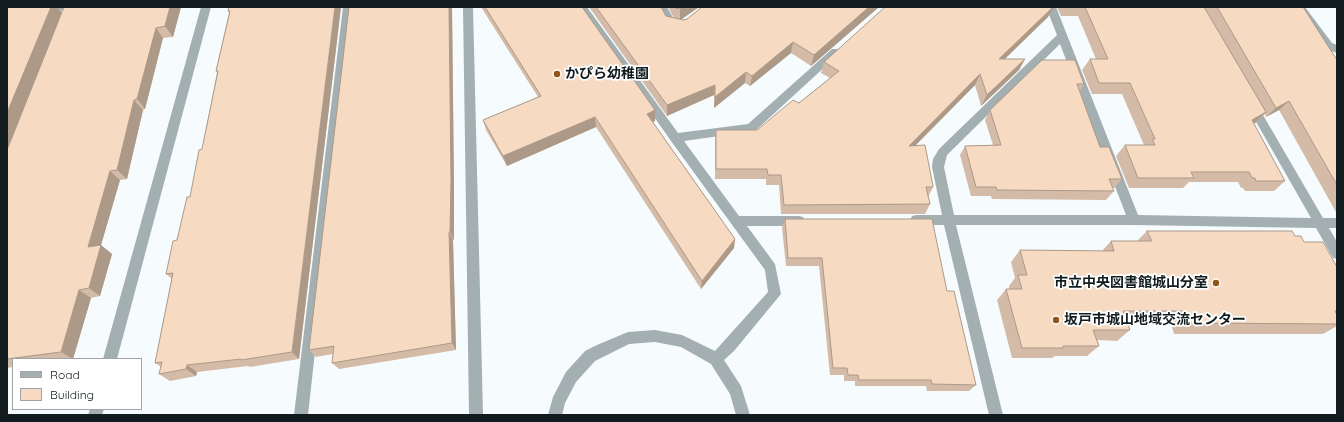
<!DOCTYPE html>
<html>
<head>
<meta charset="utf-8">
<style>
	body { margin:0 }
	#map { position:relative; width:1344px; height:422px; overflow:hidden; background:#f6fcfd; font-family:Quicksand,sans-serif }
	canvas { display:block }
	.frame { position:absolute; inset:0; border:8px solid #121c1e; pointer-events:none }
	.legend { position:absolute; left:12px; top:358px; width:130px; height:52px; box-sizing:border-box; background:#fff; border:1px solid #a0a4a5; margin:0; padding:5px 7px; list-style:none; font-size:12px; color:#121c1e }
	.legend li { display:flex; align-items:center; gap:8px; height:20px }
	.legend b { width:20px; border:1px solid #a0a4a5 }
</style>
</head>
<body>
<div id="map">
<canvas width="1344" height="422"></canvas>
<div class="frame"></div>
<ul class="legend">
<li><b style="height:5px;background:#a3afb1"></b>Road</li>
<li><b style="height:11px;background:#f6dac2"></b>Building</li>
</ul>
</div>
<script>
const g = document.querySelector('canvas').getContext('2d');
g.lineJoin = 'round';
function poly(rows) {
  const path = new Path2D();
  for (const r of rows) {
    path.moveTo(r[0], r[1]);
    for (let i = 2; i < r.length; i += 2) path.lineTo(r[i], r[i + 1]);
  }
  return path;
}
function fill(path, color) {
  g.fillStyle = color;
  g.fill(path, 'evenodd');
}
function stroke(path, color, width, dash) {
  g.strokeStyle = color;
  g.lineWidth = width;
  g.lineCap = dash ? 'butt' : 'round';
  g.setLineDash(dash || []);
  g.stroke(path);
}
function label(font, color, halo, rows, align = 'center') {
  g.font = font + ' Quicksand,"Noto Sans JP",sans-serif';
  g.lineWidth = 3.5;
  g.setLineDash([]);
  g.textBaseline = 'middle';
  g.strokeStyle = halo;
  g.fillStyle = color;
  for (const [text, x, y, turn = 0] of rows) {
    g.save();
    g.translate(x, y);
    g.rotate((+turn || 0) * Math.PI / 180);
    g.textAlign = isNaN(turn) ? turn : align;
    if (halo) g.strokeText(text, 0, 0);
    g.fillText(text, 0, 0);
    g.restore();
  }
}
fill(poly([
	[40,7,72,7,67,10,42,13,37,10,40,7],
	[343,7,353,7,308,415,294,415,343,7],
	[463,7,473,7,483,415,469,415,463,7],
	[577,7,587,7,678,133,748,124,832,49,840,49,841,52,755,131,684,141,739,216,799,216,803,217,805,221,803,225,799,226,747,226,775,264,781,294,734,351,724,360,741,386,750,415,736,415,730,394,711,364,681,347,655,342,629,344,595,361,576,382,565,403,562,415,548,415,553,397,566,372,585,351,597,345,628,332,655,330,682,335,715,351,768,292,765,270,671,141,577,7],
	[657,7,667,7,675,21,683,23,684,26,683,29,679,30,667,27,657,7],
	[1046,7,1056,7,1138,215,1311,218,1247,106,1248,103,1252,102,1256,103,1323,218,1337,218,1337,228,1329,228,1337,242,1337,259,1333,258,1316,228,1134,225,956,225,1003,415,989,415,944,225,916,225,912,224,910,220,912,216,916,215,942,215,932,167,933,159,939,149,1057,35,1046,7],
	[1060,44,1126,215,954,215,944,167,947,155,1060,44],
	[1295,7,1305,7,1332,43,1337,45,1337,53,1324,49,1295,7]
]), '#a3afb1');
fill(poly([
	[201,7,211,7,117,359,103,359,201,7],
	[90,409,104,409,102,415,88,415,90,409]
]), '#a3afb1');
fill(poly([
	[7,7,57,7,61,12,181,7,173,37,163,38,145,109,143,110,127,179,120,180,101,245,112,254,100,296,91,298,73,359,13,359,13,367,7,368],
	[229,7,341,7,299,359,250,367,248,366,197,372,196,376,170,381,159,374,161,367,155,363,172,279,166,274,190,197,202,149,217,73,216,71,229,13,228,11],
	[349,7,452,7,454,190,454,240,453,240,456,350,339,369,332,363,333,354,316,357,309,350],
	[481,7,582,7,655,121,653,122,735,239,734,248,701,289,596,127,507,166,486,130,483,120,538,97],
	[589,7,661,7,666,16,674,18,668,7,699,7,681,20,683,20,687,19,702,7,879,7,811,66,791,53,750,86,745,83,714,108,714,95,667,116],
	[1057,7,1303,7,1337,60,1337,214,1279,110,1266,117,1265,114,1254,124,1285,181,1274,191,1245,191,1243,188,1241,188,1238,182,1189,182,1183,188,1129,188,1116,156,1125,145,1144,145,1122,94,1092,94,1082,70,1090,59,1096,59,1078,16,1061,16],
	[1048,17,1005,59,1025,59,1019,70,981,106,975,85,915,146,933,187,928,197,930,204,925,214,781,214,779,185,766,185,766,179,715,179,715,141,716,130,757,130,799,103,830,78,821,73,824,62],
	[1042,60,1084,84,1080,91,1100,147,1122,179,1114,188,1112,188,1114,191,1106,200,992,199,991,196,971,196,960,155,965,146,993,145,985,120,990,110],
	[785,219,947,291,976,385,969,391,927,391,926,386,855,386,855,381,844,381,844,375,830,375,819,266,786,266,782,228],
	[1147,231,1295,236,1337,267,1337,326,1323,334,1174,334,1170,321,1127,321,1130,330,1117,341,1097,340,1099,346,1087,356,1055,356,1052,358,1012,358,997,300,1006,289,1009,289,1009,286,1015,278,1011,262,1020,250,1102,251,1111,241,1137,241]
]), '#d4bba7');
fill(poly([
	[51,7,57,7,62,13,7,150,7,113],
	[170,7,181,7,173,37,165,26],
	[335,7,341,7,299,359,292,352],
	[449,7,452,7,454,190,454,240,450,232],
	[683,7,699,7,680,20,680,9],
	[869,7,879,7,811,66,814,55],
	[1053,7,1054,7,1048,17,993,70,999,59],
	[156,28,163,38,145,109,137,99],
	[793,42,791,53,750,86,752,76],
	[1025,59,1019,70,981,106,987,95],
	[746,72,745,83,714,108,715,97],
	[980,74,975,85,905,156,909,146],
	[715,85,714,95,667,116,667,105],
	[134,100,143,110,127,179,117,170],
	[1289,101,1279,110,1266,117,1276,108],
	[655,110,655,121,648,124,647,114],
	[1266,112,1255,123,1242,130,1252,120],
	[595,117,596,127,507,166,503,156],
	[110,171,120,180,101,245,112,254,100,296,89,288,88,247],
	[449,232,453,240,456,350,452,343],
	[735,239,734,248,701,289,702,281],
	[79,290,91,298,73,359,61,352],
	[187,365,197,372,196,376,186,369]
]), '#ac9988');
const building = poly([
	[7,7,51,7,7,113,7,7],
	[64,7,170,7,165,26,156,28,137,99,134,100,117,170,110,171,88,247,101,245,89,288,79,290,61,352,7,359,7,150,64,7],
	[229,7,335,7,292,352,241,360,241,359,187,365,186,369,159,374,162,362,155,363,173,273,166,274,173,241,177,240,187,197,190,197,199,150,202,149,218,71,216,71,230,11,228,11,229,7],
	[349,7,449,7,451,181,450,232,449,232,452,343,332,363,334,346,309,350,349,7],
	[485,7,582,7,655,110,647,114,735,239,702,281,595,117,503,156,483,120,541,96,485,7],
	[596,7,661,7,666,16,683,20,687,19,702,7,869,7,814,55,793,42,752,76,746,72,715,97,715,85,667,105,596,7],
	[674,7,683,7,680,9,675,8,674,7],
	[885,7,1053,7,999,59,1025,59,987,95,980,74,909,146,925,145,933,186,933,187,926,187,930,204,784,205,781,175,768,175,767,169,716,169,716,130,757,130,793,100,799,103,839,71,824,62,885,7],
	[1085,7,1204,7,1266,112,1252,120,1285,181,1256,181,1255,178,1252,178,1249,172,1191,172,1194,178,1138,178,1125,145,1155,145,1152,139,1155,139,1130,83,1099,83,1090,59,1108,59,1085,7],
	[1217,7,1303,7,1337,60,1337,185,1289,101,1276,108,1217,7],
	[1042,60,1075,60,1084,84,1077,84,1100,147,1109,147,1122,179,1109,179,1114,191,997,190,996,187,976,187,965,146,1001,145,990,110,1042,60],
	[785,219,932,219,947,291,954,291,976,385,932,384,931,380,859,380,858,375,848,375,847,368,833,368,822,258,788,258,785,219],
	[1147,231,1292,231,1295,236,1301,236,1304,242,1323,242,1337,267,1337,311,1335,311,1337,315,1337,324,1189,323,1184,311,1123,311,1130,330,1093,330,1099,346,1063,346,1063,348,1022,348,1006,289,1022,289,1018,275,1027,275,1020,250,1114,251,1111,241,1152,241,1147,231]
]);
fill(building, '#f6dac2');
stroke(building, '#ac9988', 1);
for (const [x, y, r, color] of [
	[557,74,4,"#905612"],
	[1216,283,4,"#905612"],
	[1056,320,4,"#905612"]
]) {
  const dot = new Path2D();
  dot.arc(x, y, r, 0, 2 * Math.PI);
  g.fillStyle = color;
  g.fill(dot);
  stroke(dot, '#fff', 1.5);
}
label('bold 14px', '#121c1e', '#fff', [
	["かぴら幼稚園",565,74],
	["市立中央図書館城山分室",1208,283,"right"],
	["坂戸市城山地域交流センター",1064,320]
], 'left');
</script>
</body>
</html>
